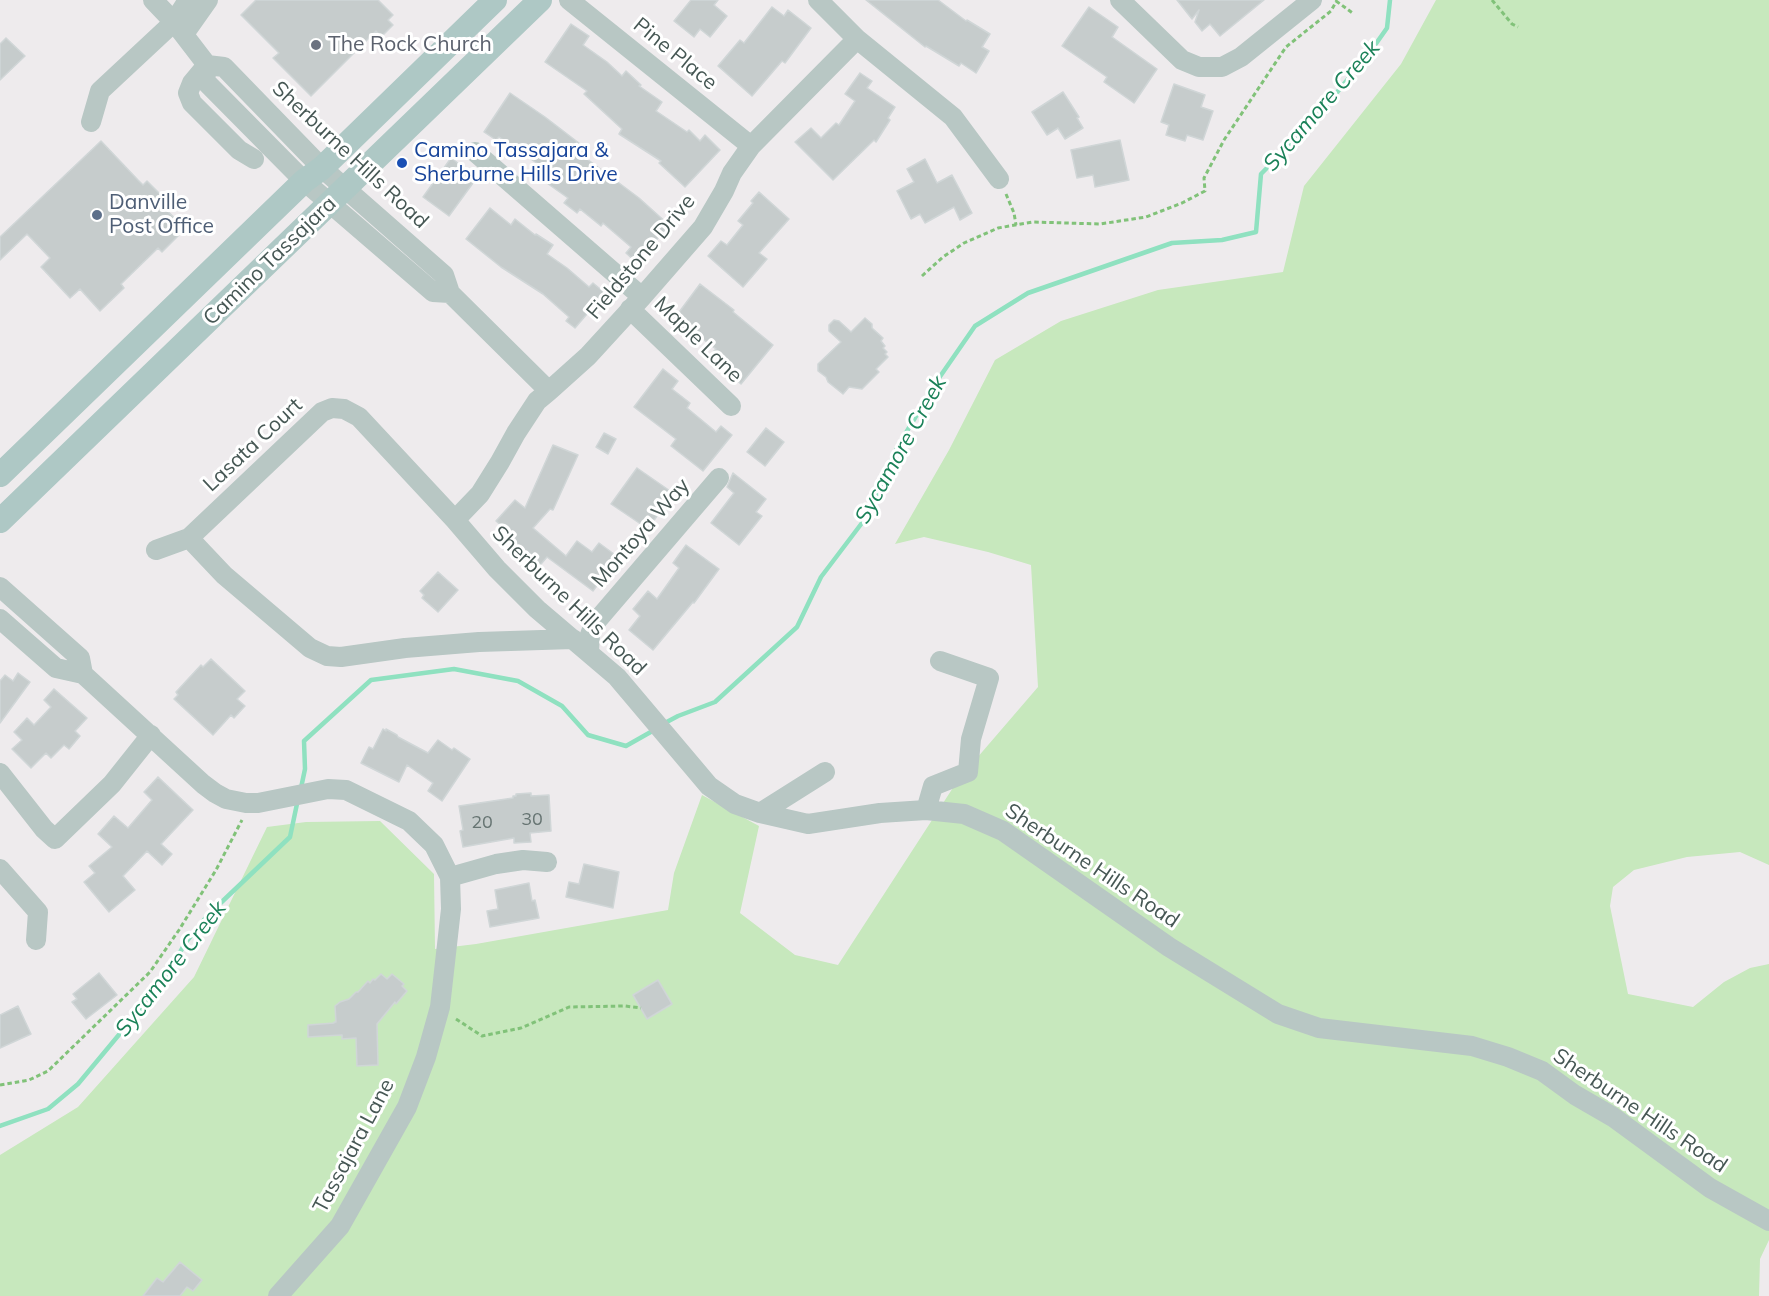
<!DOCTYPE html>
<html>
<head>
<meta charset="utf-8">
<style>
	body { margin:0 }
	canvas { display:block; background:#eeebed }
</style>
</head>
<body>
<canvas width="1769" height="1296"></canvas>
<script>
const g = document.querySelector('canvas').getContext('2d');
g.lineJoin = 'round';
function fill(path, color) {
  g.fillStyle = color;
  g.fill(path, 'evenodd');
}
function poly(rows) {
  const path = new Path2D();
  for (const r of rows) {
    path.moveTo(r[0], r[1]);
    for (let i = 2; i < r.length; i += 2) path.lineTo(r[i], r[i + 1]);
  }
  return path;
}
function stroke(path, color, width, dash) {
  g.strokeStyle = color;
  g.lineWidth = width;
  g.lineCap = dash ? 'butt' : 'round';
  g.setLineDash(dash || []);
  g.stroke(path);
}
function label(font, color, halo, rows, align = 'center') {
  g.font = font + ' Mulish,sans-serif';
  g.lineWidth = 6;
  g.setLineDash([]);
  g.textBaseline = 'middle';
  g.strokeStyle = halo;
  g.fillStyle = color;
  for (const [text, x, y, turn = 0] of rows) {
    g.save();
    g.translate(x, y);
    g.rotate((+turn || 0) * Math.PI / 180);
    g.textAlign = isNaN(turn) ? turn : align;
    if (halo) g.strokeText(text, 0, 0);
    g.fillText(text, 0, 0);
    g.restore();
  }
}
fill(poly([
	[1436,0,1769,0,1769,865,1740,852,1687,857,1634,870,1613,887,1610,906,1628,994,1693,1007,1724,982,1750,968,1769,964,1769,1240,1760,1259,1759,1296,0,1296,0,1155,78,1107,194,977,267,827,306,822,380,821,434,874,435,949,476,944,668,910,674,873,702,795,759,826,740,913,795,955,838,965,958,780,1038,687,1031,565,988,552,924,537,895,544,949,450,995,360,1061,321,1158,290,1283,272,1304,186,1401,64]
]), '#c7e8bd');
stroke(poly([
	[663,724,678,716,715,702,797,627,821,577,868,515,898,446,939,378,975,326,1028,293,1172,243,1222,240,1256,232,1261,174,1314,120,1368,55,1387,28,1390,0],
	[301,788,305,769,304,741,371,680,454,669,518,681,562,706,588,735,626,746,656,729],
	[0,1126,48,1109,78,1084,162,983,186,942,208,915,290,837,298,799]
]), '#8fe1c0', 4.5);
const building = poly([
	[256,0,378,0,393,15,388,20,393,25,381,37,376,31,311,96,273,58,279,53,241,15,256,0],
	[691,0,718,0,714,5,727,16,710,37,700,29,694,37,674,21,691,0],
	[866,0,938,0,966,21,967,20,990,34,982,47,989,51,976,73,961,63,959,66,926,46,925,47,866,0],
	[1177,0,1264,0,1220,36,1210,24,1202,31,1195,22,1199,10,1192,19,1177,0],
	[772,7,784,16,788,10,811,28,785,63,782,61,752,96,718,66,740,40,744,43,772,7],
	[1089,7,1118,27,1112,37,1157,69,1134,103,1104,82,1107,77,1062,46,1089,7],
	[571,24,589,36,583,45,607,62,622,76,626,71,641,85,639,86,662,102,656,111,687,132,689,130,700,141,705,135,720,150,685,187,659,163,661,161,619,134,622,129,584,94,587,91,545,62,571,24],
	[6,38,25,56,0,80,0,44,6,38],
	[860,73,872,81,867,88,895,107,888,118,890,120,876,142,874,140,833,180,795,142,811,128,821,138,836,123,839,125,855,101,845,94,860,73],
	[1174,84,1205,95,1201,107,1213,111,1203,140,1187,135,1185,141,1166,135,1169,125,1161,122,1174,84],
	[1063,92,1079,117,1077,118,1083,128,1065,139,1058,128,1047,135,1032,112,1063,92],
	[510,93,545,117,588,150,583,156,639,198,669,225,637,263,626,253,631,247,603,223,601,226,580,209,577,213,564,203,568,198,544,181,551,173,499,137,496,140,484,132,510,93],
	[1120,140,1129,180,1095,187,1093,175,1077,178,1071,150,1120,140],
	[101,141,138,180,143,185,147,181,161,195,157,200,185,229,162,252,158,248,121,284,124,288,100,311,80,289,70,298,41,267,50,258,27,234,0,260,0,237,101,141],
	[451,158,469,171,465,178,473,183,449,216,423,197,451,158],
	[925,159,937,183,952,175,972,213,960,220,954,207,925,223,920,214,911,219,897,191,914,182,907,169,925,159],
	[759,192,789,219,759,253,767,259,743,287,708,256,721,241,727,245,743,225,738,221,753,203,751,201,759,192],
	[490,208,511,225,515,219,535,235,536,234,553,245,547,254,567,268,589,287,593,283,605,293,575,328,566,321,569,317,543,294,501,267,466,239,490,208],
	[700,284,734,310,733,312,773,345,741,384,728,373,732,367,714,351,716,349,688,328,685,333,671,323,700,284],
	[865,318,872,324,872,328,883,338,881,341,885,346,883,348,887,352,885,354,888,357,876,369,879,372,862,389,849,387,843,394,828,382,826,377,818,371,818,364,841,342,829,331,829,325,834,320,839,321,851,332,865,318],
	[663,369,678,381,672,389,690,403,687,408,716,432,721,426,732,435,703,471,671,446,676,439,634,407,663,369],
	[766,428,784,442,765,466,747,452,766,428],
	[604,433,616,439,608,454,596,447,604,433],
	[553,445,578,455,553,510,550,509,533,528,566,556,577,541,592,552,599,543,618,557,593,591,547,557,536,570,504,542,511,534,496,521,515,500,525,508,553,445],
	[637,468,673,493,648,529,611,504,637,468],
	[733,473,766,499,756,512,762,516,739,545,711,523,734,493,727,487,733,473],
	[686,545,719,569,694,603,693,602,653,650,629,630,640,616,633,609,648,591,657,599,679,568,673,563,686,545],
	[438,572,458,590,438,612,422,598,424,595,420,591,438,572],
	[211,659,245,691,237,699,245,706,234,718,231,715,213,735,174,699,178,695,176,692,201,665,203,667,211,659],
	[18,673,30,682,0,723,0,681,5,675,13,681,18,673],
	[54,689,87,718,75,731,80,736,69,749,64,745,51,758,46,753,31,768,12,749,22,740,14,732,27,718,34,725,51,707,44,700,54,689],
	[383,729,386,731,386,729,397,735,398,737,428,753,438,740,452,750,454,748,470,759,442,801,428,791,433,783,407,765,399,782,361,763,369,747,373,749,383,729],
	[158,777,193,810,161,844,172,854,162,865,147,851,123,876,135,890,109,912,84,882,95,873,89,866,112,847,98,834,114,816,128,828,152,800,144,792,158,777],
	[531,793,531,796,549,795,551,831,530,833,531,842,514,843,514,838,463,847,460,831,463,830,459,806,513,798,513,796,516,796,516,794,531,793],
	[584,864,619,872,613,908,566,897,569,882,579,884,584,864],
	[529,883,532,901,535,900,539,918,490,927,487,911,498,909,495,890,529,883],
	[99,973,117,995,86,1019,72,1002,77,999,73,994,99,973],
	[381,974,387,979,392,974,404,984,402,986,407,991,396,1004,395,1002,377,1024,378,1065,357,1066,356,1038,342,1039,342,1035,308,1037,308,1025,334,1023,334,1022,336,1022,335,1006,340,1002,349,999,356,992,358,992,368,981,370,983,373,979,375,980,381,974],
	[658,980,672,1004,647,1019,633,995,658,980],
	[18,1006,31,1034,0,1048,0,1015,18,1006],
	[180,1262,202,1280,193,1291,187,1287,180,1296,143,1296,157,1278,163,1282,180,1262]
]);
fill(building, '#c6cccc');
stroke(building, '#d0d6d7', 1.5);
stroke(poly([
	[1492,0,1512,24,1518,27],
	[1336,1,1354,14],
	[1006,194,1014,213,1016,225],
	[922,276,943,257,964,243,998,228,1033,222,1100,224,1146,217,1182,203,1205,191,1204,178,1224,140,1286,47,1331,11,1337,0],
	[456,1019,482,1036,521,1028,569,1007,625,1006,641,1008],
	[0,1085,29,1080,48,1071,150,972,179,930,216,870,242,820]
]), '#81c279', 3, [4.5, 3]);
stroke(poly([
	[153,0,174,22,207,65,205,81,304,181,433,292,450,293],
	[569,0,751,146],
	[818,0,857,39,953,117,999,179],
	[1120,0,1182,60,1199,67,1222,67,1241,57,1312,0],
	[184,34,208,0],
	[207,65,224,67,322,168,444,275,450,293,549,391,537,401,516,433,500,462,480,494,455,520],
	[207,65,192,83,188,93,192,103,239,150,254,159],
	[91,122,100,91,174,22,188,0],
	[475,152,642,297],
	[630,309,731,406],
	[549,391,588,356,642,297,703,227,724,191,732,173,751,146,857,39],
	[189,538,224,575,310,648,327,656,341,657,405,648,479,642,573,639],
	[156,550,189,538,322,412,332,408,344,409,359,417,455,520,497,569,537,609,617,677,709,786,735,804,760,813,808,824,880,813,926,810,964,814,1003,831,1169,947,1278,1014,1319,1028,1472,1046,1508,1057,1542,1071,1575,1095,1613,1117,1710,1188,1769,1221],
	[0,587,80,658,83,674],
	[0,619,56,668,83,674,203,784,215,793,226,799,246,803,258,803,328,789,346,790,409,821,434,845,450,877,451,909,440,1007,426,1057,407,1107,340,1226,278,1296],
	[589,652,590,635,594,624,719,478],
	[0,773,44,829,55,839,112,784,151,735],
	[926,810,933,786,968,772,971,739,989,678,940,661],
	[760,813,825,772],
	[0,869,38,912,36,940],
	[450,877,496,864,523,860,547,862]
]), '#b8c7c4', 20);
stroke(poly([
	[0,475,304,181,322,168,495,0],
	[0,521,540,0]
]), '#aec8c5', 24);
for (const [x, y, r, color] of [
	[316,45,6,"#6b7280"],
	[402,163,6,"#1a4fb4"],
	[97,215,6,"#5c6f8a"]
]) {
  const dot = new Path2D();
  dot.arc(x, y, r, 0, 2 * Math.PI);
  g.fillStyle = color;
  g.fill(dot);
  stroke(dot, '#fff', 2);
}
label('18px', '#667472', null, [
	["30",532,820],
	["20",482,823]
]);
label('21px', '#5b616d', '#fff', [
	["The Rock Church",328,45]
], 'left');
label('21px', '#465754', '#fff', [
	["Pine Place",675,54,39],
	["Sherburne Hills Road",350,155,43],
	["Fieldstone Drive",641,257,-50],
	["Camino Tassajara",270,261,-44],
	["Maple Lane",698,340,44],
	["Lasata Court",253,445,-43],
	["Montoya Way",641,533,-49],
	["Sherburne Hills Road",569,601,44],
	["Sherburne Hills Road",1092,866,34],
	["Sherburne Hills Road",1640,1111,34],
	["Tassajara Lane",354,1146,-62]
]);
label('21px', '#164399', '#fff', [
	["Camino Tassajara &",414,151],
	["Sherburne Hills Drive",414,175]
], 'left');
label('21px', '#4e5e75', '#fff', [
	["Danville",109,203],
	["Post Office",109,227]
], 'left');
label('italic 22px', '#1a8158', '#fff', [
	["Sycamore Creek",1322,106,-49],
	["Sycamore Creek",901,450,-61],
	["Sycamore Creek",171,969,-52]
]);
</script>
</body>
</html>
